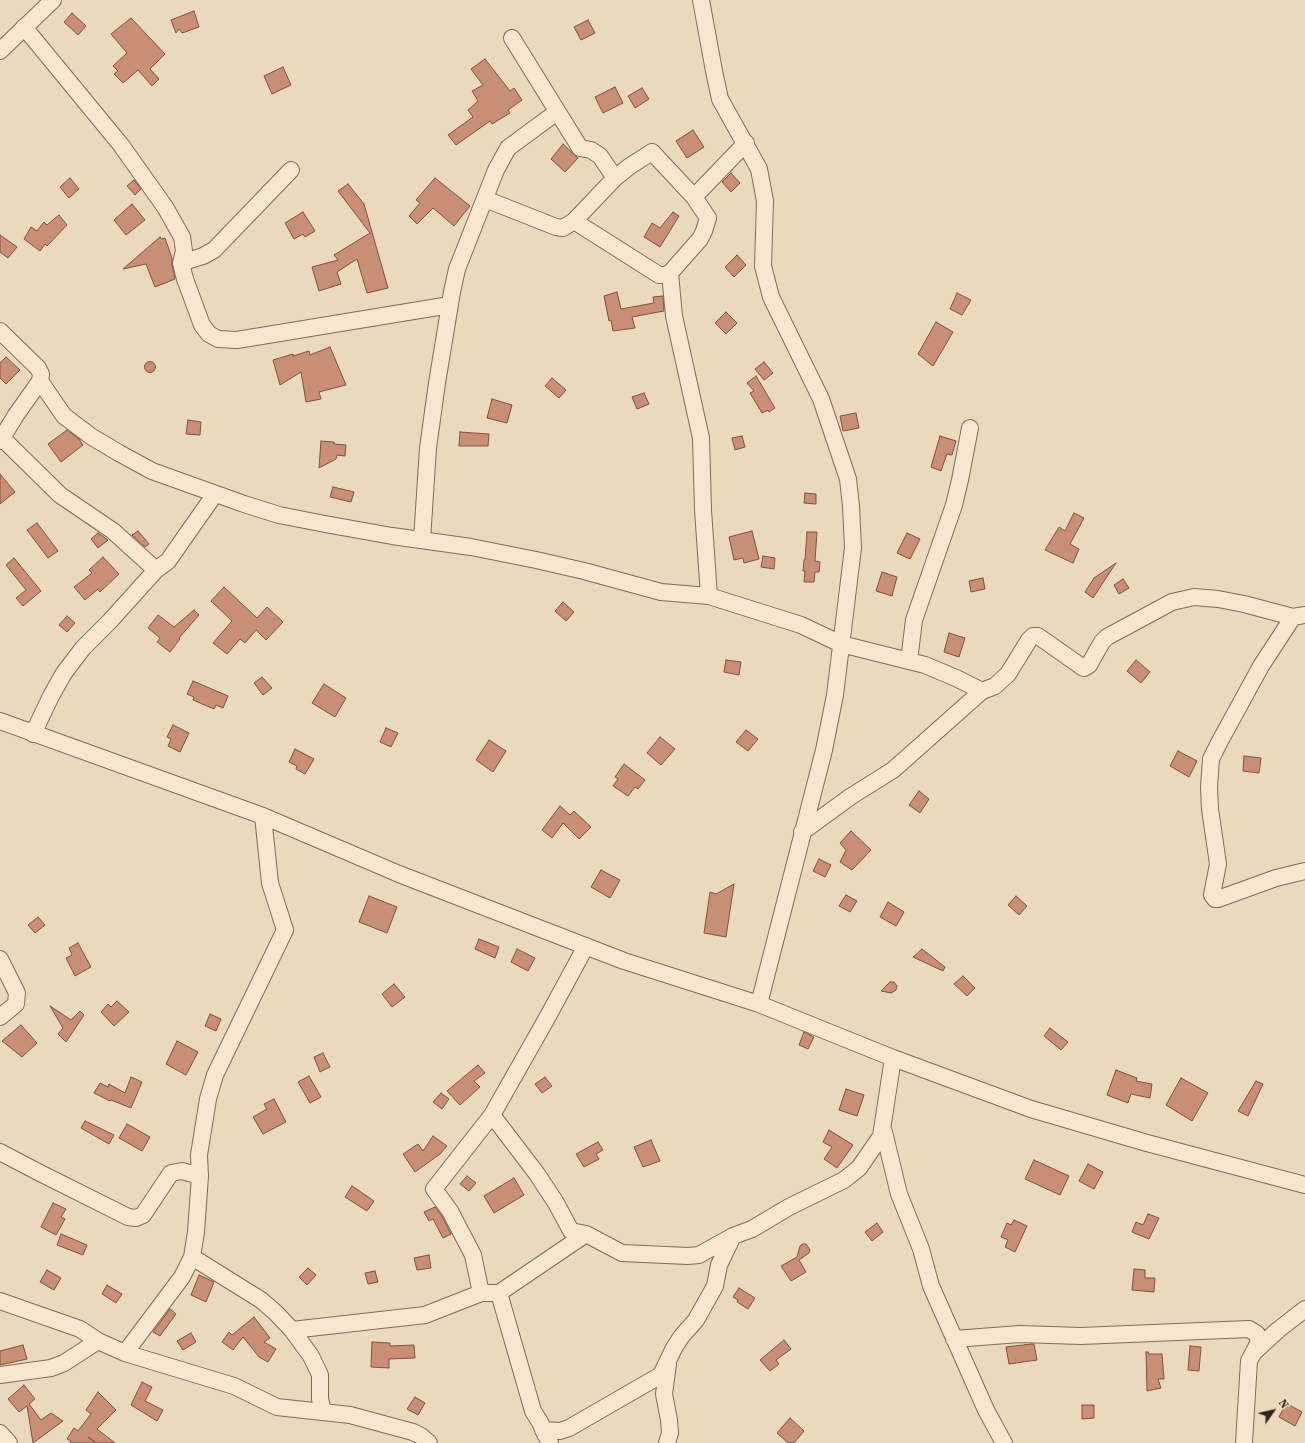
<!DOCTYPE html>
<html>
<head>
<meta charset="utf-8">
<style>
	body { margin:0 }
	#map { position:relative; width:1305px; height:1443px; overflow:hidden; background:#ebd9be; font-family:"Source Serif 4",serif }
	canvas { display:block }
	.north { position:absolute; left:1253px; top:1391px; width:40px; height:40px; -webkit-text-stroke:3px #f3e4ce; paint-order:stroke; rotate:56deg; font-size:11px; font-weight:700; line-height:16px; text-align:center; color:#33241c }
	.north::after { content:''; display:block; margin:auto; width:14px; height:18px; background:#33241c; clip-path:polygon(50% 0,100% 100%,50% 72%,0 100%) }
</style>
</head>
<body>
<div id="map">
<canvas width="1305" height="1443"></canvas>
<div class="north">N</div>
</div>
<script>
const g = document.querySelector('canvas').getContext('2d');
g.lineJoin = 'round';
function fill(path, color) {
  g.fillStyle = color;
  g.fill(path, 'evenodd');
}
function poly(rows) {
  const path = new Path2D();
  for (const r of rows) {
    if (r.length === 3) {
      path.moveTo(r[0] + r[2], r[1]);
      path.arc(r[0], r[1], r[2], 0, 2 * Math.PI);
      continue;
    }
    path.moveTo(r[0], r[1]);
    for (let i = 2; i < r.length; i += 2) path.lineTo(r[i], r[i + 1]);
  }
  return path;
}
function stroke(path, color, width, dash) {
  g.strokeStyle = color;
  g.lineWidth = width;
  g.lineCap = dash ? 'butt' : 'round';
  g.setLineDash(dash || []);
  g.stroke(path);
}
const building = poly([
	[194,11,199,27,182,33,179,29,176,33,171,20,194,11],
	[72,13,86,26,78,35,64,22,72,13],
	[131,18,165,54,150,69,159,79,152,86,138,70,123,83,114,74,118,71,113,66,127,53,111,34,131,18],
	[588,20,595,33,581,40,574,27,588,20],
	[485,59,510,91,514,88,522,100,508,110,510,113,492,124,490,121,456,145,448,135,473,117,468,110,478,101,472,91,483,85,471,69,485,59],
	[283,67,291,85,272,94,264,76,283,67],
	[615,87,623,103,603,113,595,97,615,87],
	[642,88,649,99,635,108,628,96,642,88],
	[693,130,704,147,687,158,676,141,693,130],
	[563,144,578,158,565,172,551,159,563,144],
	[731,173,740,183,731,192,722,182,731,173],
	[70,178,79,189,69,198,60,187,70,178],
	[435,178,470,206,454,226,433,208,417,224,409,216,420,203,416,200,435,178],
	[134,180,141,189,135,195,127,186,134,180],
	[348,184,364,204,388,288,367,293,357,259,337,272,341,284,319,291,312,267,338,260,334,255,370,233,338,191,348,184],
	[132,204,145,220,126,235,114,220,132,204],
	[303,212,315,231,305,237,303,234,294,239,285,223,303,212],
	[673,212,679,216,660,247,644,237,652,223,660,228,673,212],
	[59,215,67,225,47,246,45,244,40,251,24,239,31,227,37,231,44,222,47,225,59,215],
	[0,235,17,247,8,258,0,252,0,235],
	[160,237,162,239,165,238,172,258,172,265,175,279,155,287,146,264,123,269,160,237],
	[737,255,746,265,734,277,725,267,737,255],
	[617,292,621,309,654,303,653,297,663,296,664,311,632,317,635,328,613,331,611,320,609,321,604,296,617,292],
	[957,293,971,300,962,315,950,309,957,293],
	[726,312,737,323,726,334,715,323,726,312],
	[936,322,953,332,933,366,918,354,936,322],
	[330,347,346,385,319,392,321,399,306,402,301,372,280,385,273,360,293,354,293,356,309,351,310,355,330,347],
	[6,357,20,370,6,384,0,378,0,363,6,357],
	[150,367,5.5],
	[764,362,773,373,764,380,755,369,764,362],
	[756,376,775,408,769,412,768,410,762,413,750,393,754,391,747,383,756,376],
	[552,378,566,390,559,398,545,386,552,378],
	[644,393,649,404,637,409,632,397,644,393],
	[492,399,512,405,507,423,487,418,492,399],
	[856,413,859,428,843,431,840,416,856,413],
	[188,420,201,422,200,435,186,434,188,420],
	[67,430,79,439,83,445,61,462,48,444,67,430],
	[460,432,489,434,488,446,459,446,460,432],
	[742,436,745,447,735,450,732,438,742,436],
	[940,436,956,441,952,455,947,454,941,471,931,467,940,436],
	[321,441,334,442,334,444,346,445,345,456,337,455,336,459,319,468,321,441],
	[0,474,15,492,0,504,0,474],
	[333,487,354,492,351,502,330,497,333,487],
	[805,493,816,494,816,504,804,503,805,493],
	[1074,513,1084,518,1070,544,1079,549,1073,563,1045,550,1059,527,1065,531,1074,513],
	[37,523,58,551,48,558,27,530,37,523],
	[138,531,149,544,145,547,132,535,138,531],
	[752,531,759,559,744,563,743,558,734,560,729,537,752,531],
	[807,532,817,532,815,561,820,562,819,572,815,572,814,582,804,582,805,571,803,571,804,560,805,560,807,532],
	[98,533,108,540,98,548,91,539,98,533],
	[907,533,920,539,910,559,897,553,907,533],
	[763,556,775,558,774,569,761,567,763,556],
	[103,557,119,574,100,592,98,589,85,600,74,587,92,573,89,570,103,557],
	[14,558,41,591,23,606,16,598,26,590,6,565,14,558],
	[1116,563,1093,598,1085,592,1094,578,1116,563],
	[882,572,897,577,892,596,876,591,882,572],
	[983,578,985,589,971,592,969,581,983,578],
	[1123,579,1129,588,1119,594,1114,585,1123,579],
	[224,587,257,618,267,607,283,622,266,640,256,630,245,643,240,639,227,654,213,643,232,621,211,601,224,587],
	[563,602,574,612,566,621,555,611,563,602],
	[194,610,199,615,179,638,180,639,170,652,157,642,160,638,148,628,158,615,174,627,194,610],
	[67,616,75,623,67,632,59,625,67,616],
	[949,633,965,638,959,657,944,652,949,633],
	[726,660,741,662,739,675,724,672,726,660],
	[1136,660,1150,672,1141,683,1127,671,1136,660],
	[262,677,272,688,263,695,254,683,262,677],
	[193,681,228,696,223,708,216,705,214,709,193,700,194,697,187,694,193,681],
	[324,684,346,698,335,717,312,703,324,684],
	[173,725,189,733,180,752,168,746,171,739,167,737,173,725],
	[386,728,398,733,391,747,380,742,386,728],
	[746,730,758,739,748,751,736,742,746,730],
	[660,737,675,749,661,765,647,753,660,737],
	[489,740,506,751,493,772,476,760,489,740],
	[295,749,314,759,305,774,296,769,297,766,289,762,295,749],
	[1178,751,1197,761,1189,777,1170,766,1178,751],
	[1244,756,1261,758,1259,773,1243,771,1244,756],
	[624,764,645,780,638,789,635,787,628,796,613,786,618,779,615,777,624,764],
	[919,791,929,799,920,813,909,805,919,791],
	[560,806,570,815,574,811,591,827,579,839,563,823,552,838,542,830,560,806],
	[851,831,871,850,852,870,840,862,846,850,840,843,851,831],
	[819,859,831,865,825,877,813,871,819,859],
	[601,870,620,880,610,898,591,887,601,870],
	[734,884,726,937,704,933,710,892,716,894,734,884],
	[846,895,857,901,850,912,839,906,846,895],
	[369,896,397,907,387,933,359,922,369,896],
	[1016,896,1027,906,1019,915,1008,905,1016,896],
	[888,902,904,912,896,926,880,917,888,902],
	[38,917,45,925,35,933,28,925,38,917],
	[479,939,499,947,495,958,475,949,479,939],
	[78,943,91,967,75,976,66,958,72,955,69,948,78,943],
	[517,949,535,958,528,971,511,962,517,949],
	[922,949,945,967,943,971,913,957,922,949],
	[963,976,975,988,967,996,954,984,963,976],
	[890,982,894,982,897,986,896,990,891,993,881,991,890,982],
	[394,984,405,997,392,1007,382,994,394,984],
	[117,1001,129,1012,114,1026,101,1012,108,1004,111,1007,117,1001],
	[50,1006,71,1020,80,1011,84,1015,66,1042,58,1034,63,1028,50,1006],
	[210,1014,221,1019,216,1031,205,1026,210,1014],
	[21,1025,37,1043,22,1057,2,1041,21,1025],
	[1050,1028,1068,1042,1061,1050,1044,1036,1050,1028],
	[804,1032,814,1037,808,1049,799,1045,804,1032],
	[177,1041,198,1052,186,1075,166,1064,177,1041],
	[323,1053,330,1067,320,1072,314,1057,323,1053],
	[478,1065,485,1073,474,1081,480,1087,460,1105,447,1091,478,1065],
	[1116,1070,1137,1078,1136,1081,1152,1084,1150,1098,1131,1094,1128,1103,1107,1095,1116,1070],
	[309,1076,321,1097,310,1103,298,1082,309,1076],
	[131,1077,142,1082,131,1108,111,1100,110,1101,94,1093,100,1083,108,1087,109,1084,125,1093,131,1077],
	[545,1077,552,1086,542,1093,535,1084,545,1077],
	[1181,1078,1208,1093,1192,1121,1166,1105,1181,1078],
	[1256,1081,1263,1084,1248,1116,1238,1111,1256,1081],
	[846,1089,864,1095,857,1116,839,1110,846,1089],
	[441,1093,449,1099,442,1109,433,1102,441,1093],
	[274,1099,286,1122,263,1134,253,1117,267,1109,264,1104,274,1099],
	[85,1121,114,1135,109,1144,81,1128,85,1121],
	[127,1124,150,1137,142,1151,119,1138,127,1124],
	[829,1130,853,1145,837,1168,824,1159,832,1147,823,1142,829,1130],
	[433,1136,447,1146,440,1154,415,1172,403,1154,418,1144,423,1151,433,1136],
	[651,1140,660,1161,643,1167,634,1147,651,1140],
	[598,1142,603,1150,596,1154,599,1159,584,1167,576,1154,598,1142],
	[1034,1160,1069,1176,1060,1195,1025,1179,1034,1160],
	[1088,1164,1103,1172,1094,1189,1079,1181,1088,1164],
	[467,1176,476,1183,469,1191,460,1184,467,1176],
	[514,1178,524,1195,494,1213,484,1196,514,1178],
	[352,1186,374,1201,367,1211,345,1197,352,1186],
	[53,1203,66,1209,61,1217,65,1219,56,1235,41,1227,53,1203],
	[435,1207,442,1216,451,1234,443,1238,433,1219,429,1221,424,1212,435,1207],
	[1148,1214,1159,1218,1149,1239,1132,1232,1136,1222,1143,1225,1148,1214],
	[1014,1220,1027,1226,1015,1252,1005,1247,1008,1240,1001,1237,1007,1223,1011,1225,1014,1220],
	[877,1223,883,1232,872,1241,865,1232,877,1223],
	[61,1234,87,1245,83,1255,57,1245,61,1234],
	[803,1244,806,1244,810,1250,809,1253,799,1260,806,1272,791,1281,781,1266,797,1257,800,1246,803,1244],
	[429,1255,431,1268,417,1270,414,1258,429,1255],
	[308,1268,316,1275,307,1285,299,1277,308,1268],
	[1134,1269,1145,1270,1145,1278,1155,1278,1154,1292,1132,1290,1134,1269],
	[47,1270,61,1278,54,1290,40,1282,47,1270],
	[375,1271,378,1282,368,1284,365,1273,375,1271],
	[199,1275,214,1282,206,1302,191,1295,199,1275],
	[107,1285,122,1294,116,1303,102,1294,107,1285],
	[739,1288,755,1298,748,1309,737,1302,738,1300,733,1297,739,1288],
	[170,1309,176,1314,160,1336,153,1332,170,1309],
	[254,1317,270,1338,264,1342,276,1349,268,1362,259,1357,243,1337,233,1350,222,1342,229,1332,232,1335,254,1317],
	[191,1333,196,1342,183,1350,177,1341,191,1333],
	[784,1340,791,1349,776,1360,779,1364,770,1371,760,1360,784,1340],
	[372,1342,390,1343,390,1346,414,1345,415,1358,389,1359,389,1368,371,1367,372,1342],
	[1031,1344,1034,1344,1037,1360,1009,1364,1006,1347,1031,1344],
	[23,1345,27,1359,0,1365,0,1351,23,1345],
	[1190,1346,1201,1347,1199,1371,1188,1370,1190,1346],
	[1146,1352,1148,1352,1149,1354,1162,1354,1164,1379,1158,1379,1161,1388,1147,1391,1146,1352],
	[142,1382,152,1387,145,1401,163,1410,157,1421,131,1405,142,1382],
	[24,1385,35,1399,29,1404,41,1420,51,1413,63,1421,33,1443,27,1406,19,1412,8,1399,24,1385],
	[98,1392,116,1410,97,1429,115,1443,96,1443,88,1437,96,1443,70,1443,71,1441,67,1439,74,1428,78,1431,91,1414,86,1410,98,1392],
	[415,1397,425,1403,418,1415,407,1409,415,1397],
	[1286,1403,1302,1412,1295,1426,1279,1417,1286,1403],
	[1082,1405,1094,1405,1094,1418,1082,1419,1082,1405],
	[790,1418,804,1431,794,1443,788,1443,777,1433,790,1418]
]);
fill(building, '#c88e76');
stroke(building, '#81513f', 1);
const minor = poly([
	[701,0,714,71,720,99,759,169,765,201,763,266,771,297,821,399,848,479,851,506,853,548,835,695,824,750,759,1004],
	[24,27,121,145,165,207,182,237,184,251,181,263,185,279,202,325,209,334,218,339,237,340,450,305],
	[512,38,580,148,591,150,600,156,615,178],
	[0,51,53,0],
	[485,199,556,227,563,228,574,221,615,178,630,166,652,152,694,197],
	[574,221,659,275,664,275,670,273,700,239,704,231,708,218,694,197,746,143],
	[181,263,203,256,214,250,291,170],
	[670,273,674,316,701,438,703,510,709,596],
	[0,331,38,368,41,374,40,381,16,415,0,441],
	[40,381,64,416,92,437,119,453,152,471,244,504,279,515,325,524,392,536,471,547,536,560,584,571,661,592,709,596,801,625,841,644,925,665,956,678,982,691],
	[2,438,60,495,113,531,156,570],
	[422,540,428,448,437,383,452,292,457,269,496,170,508,148,557,112],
	[1293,617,1261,666,1220,741,1211,759,1209,787,1210,809,1218,864,1212,895,1215,899,1218,899,1276,878,1305,871],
	[909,661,914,620,954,505,960,480,970,428],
	[0,721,263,816,399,874,624,961,759,1004,893,1058,1031,1109,1147,1143,1305,1185],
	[33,734,51,696,64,673,83,648,110,621,156,570,168,561,215,494],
	[802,832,850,797,893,770,982,691,995,686,1008,674,1029,640,1033,636,1038,636,1082,667,1084,668,1089,665,1102,642,1107,637,1172,602,1194,597,1218,599,1244,604,1293,617,1305,615],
	[0,959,17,993,16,1004,0,1017],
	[893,1058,881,1136,884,1132,899,1194,921,1249,931,1286,986,1410,1004,1443],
	[492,1115,537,1174,556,1203,571,1231,586,1234,622,1253,688,1256,699,1255,733,1236,752,1229,789,1207,844,1180,859,1168,884,1132],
	[0,1152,40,1173,128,1217,136,1218,143,1215,171,1173,182,1171,200,1176],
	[192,1257,261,1300,276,1313,292,1330,311,1356,320,1375,320,1399,323,1411],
	[481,1293,473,1255,450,1211,434,1189,492,1115,547,1018,586,946],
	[499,1293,533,1411,541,1424,543,1430,550,1443],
	[0,1301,80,1329,98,1341,125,1353,234,1386,277,1407,350,1415,413,1432,421,1436,429,1443],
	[292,1330,425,1315,481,1293,499,1293,586,1234],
	[954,1339,1020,1334,1081,1336,1249,1329,1257,1334,1259,1342,1249,1361,1244,1443],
	[1254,1352,1278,1330,1305,1309],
	[125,1353,182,1277,192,1257,196,1232,200,1176,199,1155,208,1099,215,1075,285,930,270,883,263,816],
	[0,1375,51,1368,64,1363,98,1341],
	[543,1430,560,1431,569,1428,661,1375,674,1348,681,1337,696,1320,715,1286,719,1265,733,1236],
	[0,1433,9,1443],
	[667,1443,670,1433,669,1420,664,1394,668,1364]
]);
stroke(minor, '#836a58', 18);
stroke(minor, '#f7e7d1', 16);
</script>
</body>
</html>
